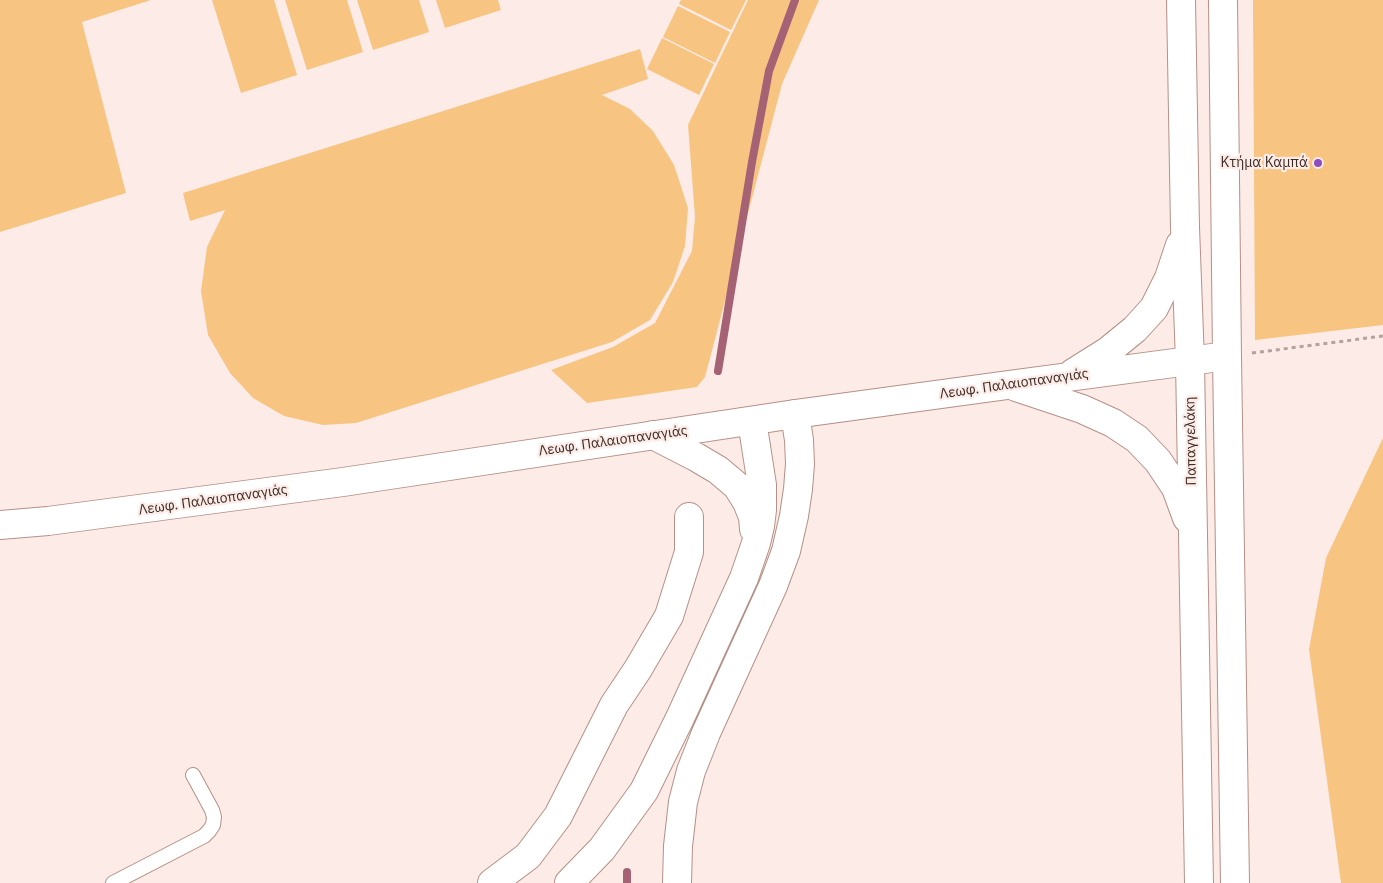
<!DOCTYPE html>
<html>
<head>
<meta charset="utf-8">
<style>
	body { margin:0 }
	canvas { display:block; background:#fcebe7 }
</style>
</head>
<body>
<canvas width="1383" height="883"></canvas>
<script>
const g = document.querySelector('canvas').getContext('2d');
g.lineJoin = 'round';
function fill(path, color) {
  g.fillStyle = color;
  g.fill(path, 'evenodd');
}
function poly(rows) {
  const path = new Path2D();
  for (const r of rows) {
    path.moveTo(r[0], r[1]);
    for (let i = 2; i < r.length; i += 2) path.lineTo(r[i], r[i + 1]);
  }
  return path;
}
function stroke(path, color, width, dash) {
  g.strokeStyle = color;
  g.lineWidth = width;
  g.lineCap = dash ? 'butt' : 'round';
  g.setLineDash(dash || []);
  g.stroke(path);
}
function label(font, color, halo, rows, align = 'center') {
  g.font = font + ' "IBM Plex Sans",sans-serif';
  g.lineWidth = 4.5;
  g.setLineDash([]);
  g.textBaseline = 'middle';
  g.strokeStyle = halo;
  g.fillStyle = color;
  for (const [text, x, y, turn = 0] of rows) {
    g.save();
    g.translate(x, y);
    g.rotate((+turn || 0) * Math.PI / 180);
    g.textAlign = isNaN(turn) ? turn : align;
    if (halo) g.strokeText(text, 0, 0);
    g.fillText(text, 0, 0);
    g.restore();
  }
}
fill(poly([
	[0,0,151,0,82,22,126,193,0,232],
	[212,0,274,0,297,75,241,93],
	[285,0,347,0,363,52,307,70],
	[357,0,419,0,429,32,373,50],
	[436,0,498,0,501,10,445,28],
	[681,0,746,0,731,30,679,4],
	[748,0,819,0,782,84,705,377,697,387,587,403,551,370,613,347,655,323,692,251,695,217,688,125],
	[1253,0,1383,0,1383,325,1255,340],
	[678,6,730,32,715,63,663,37],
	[662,38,714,64,699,95,647,69],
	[640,49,648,79,602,95,630,109,653,131,674,165,688,208,685,246,673,282,650,320,612,342,356,423,323,425,284,416,253,398,230,373,208,335,201,291,207,247,225,210,190,221,183,193],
	[1383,438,1383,883,1341,883,1309,649,1326,558]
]), '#f8c481');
stroke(poly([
	[718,371,752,162,769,71,795,0],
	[627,883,627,872]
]), '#a66275', 8);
const service = poly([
	[113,883,204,836,209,831,213,825,214,817,212,810,193,775]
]);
const minor = poly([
	[492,883,528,856,558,816,614,705,638,669,669,616,689,552,689,517]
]);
const tertiary = poly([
	[1181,0,1185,227,1190,361,1199,883],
	[1223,0,1227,356,1235,883],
	[1073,373,1108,351,1135,329,1154,308,1169,278,1180,245],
	[1016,387,1082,409,1113,423,1137,439,1158,461,1176,488,1187,518],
	[0,525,48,521,343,482,795,414,1008,385,1227,356]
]);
const motorway = poly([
	[653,435,696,457,718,470,737,486,747,502,753,517,754,529],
	[569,883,602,849,644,791,680,718,744,578,756,543,760,526,762,510,762,485,752,421],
	[677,883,678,846,683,802,691,771,706,733,773,586,786,551,794,516,798,489,800,464,799,440,795,414]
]);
stroke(service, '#b59086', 16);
stroke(minor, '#b59086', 30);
stroke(tertiary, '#b59086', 30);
stroke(motorway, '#b59086', 30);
stroke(poly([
	[1252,353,1383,336]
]), '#b3a39e', 3, [4, 4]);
stroke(service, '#fff', 14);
stroke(minor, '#fff', 28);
stroke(tertiary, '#fff', 28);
stroke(motorway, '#fff', 28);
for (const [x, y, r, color] of [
	[1318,163,5,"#8d4ec3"]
]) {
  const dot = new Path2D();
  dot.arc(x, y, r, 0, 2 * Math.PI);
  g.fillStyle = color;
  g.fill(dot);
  stroke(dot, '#fcebe7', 2);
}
label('14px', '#3c2d28', '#fcebe7', [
	["Kτήμα Καμπά",1308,163]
], 'right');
label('14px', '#3c2d28', '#fcebe7', [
	["Λεωφ. Παλαιοπαναγιάς",1014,384,-8],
	["Λεωφ. Παλαιοπαναγιάς",613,441,-8],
	["Παπαγγελάκη",1191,441,-91],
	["Λεωφ. Παλαιοπαναγιάς",213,500,-8]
]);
</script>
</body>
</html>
